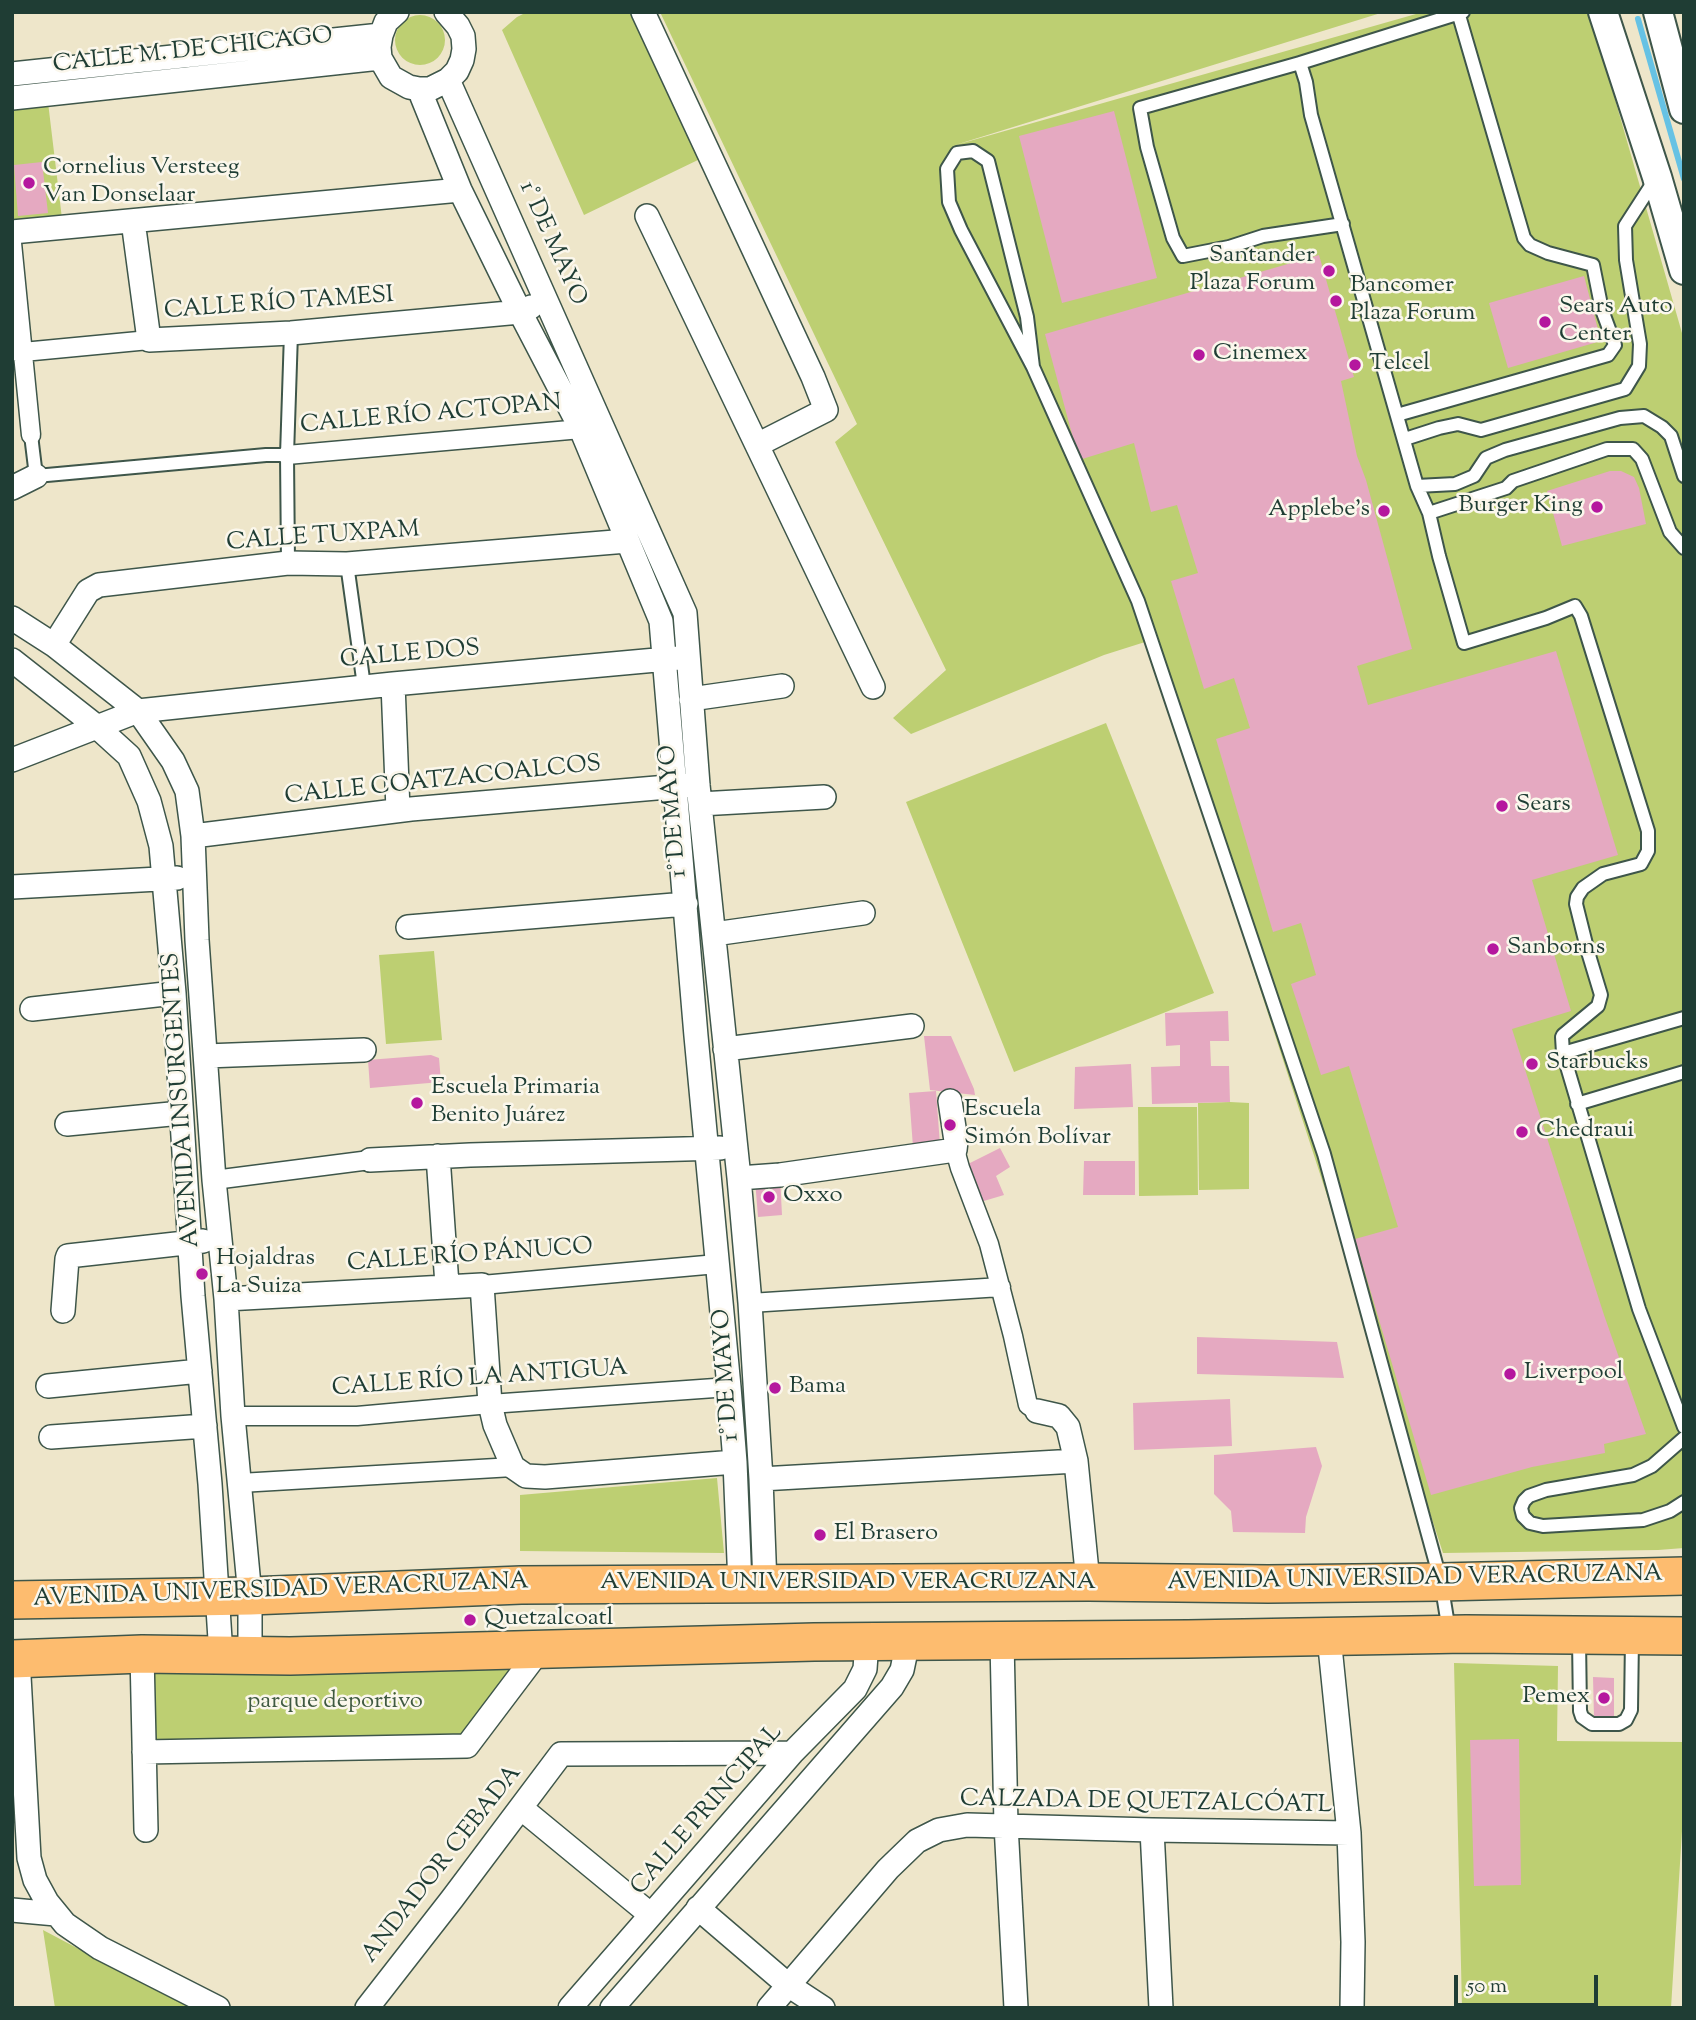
<!DOCTYPE html>
<html>
<head>
<meta charset="utf-8">
<style>
	body { margin:0 }
	#map { position:relative; width:1696px; height:2020px; overflow:hidden; background:#eee6ca; font-family:"Sorts Mill Goudy",serif }
	canvas { display:block }
	.frame { position:absolute; inset:0; border:14px solid #1f3d34; pointer-events:none }
	.scale { position:absolute; left:1454px; top:1975px; width:144px; height:32px; box-sizing:border-box; border:4px solid #1f3d34; border-top:0; padding-left:9px; font-size:21px; line-height:24px; white-space:nowrap; color:#1f3d34; -webkit-text-stroke:5px #fbf7ec; paint-order:stroke }
</style>
</head>
<body>
<div id="map">
<canvas width="1696" height="2020"></canvas>
<div class="frame"></div>
<div class="scale">50 m</div>
</div>
<script>
const g = document.querySelector('canvas').getContext('2d');
g.lineJoin = 'round';
function fill(path, color) {
  g.fillStyle = color;
  g.fill(path, 'evenodd');
}
function poly(rows) {
  const path = new Path2D();
  for (const r of rows) {
    if (r.length === 3) {
      path.moveTo(r[0] + r[2], r[1]);
      path.arc(r[0], r[1], r[2], 0, 2 * Math.PI);
      continue;
    }
    path.moveTo(r[0], r[1]);
    for (let i = 2; i < r.length; i += 2) path.lineTo(r[i], r[i + 1]);
  }
  return path;
}
function stroke(path, color, width, dash) {
  g.strokeStyle = color;
  g.lineWidth = width;
  g.lineCap = dash ? 'butt' : 'round';
  g.setLineDash(dash || []);
  g.stroke(path);
}
function label(font, color, halo, rows, align = 'center') {
  g.font = font + ' "Sorts Mill Goudy",serif';
  g.lineWidth = 5;
  g.setLineDash([]);
  g.textBaseline = 'middle';
  g.strokeStyle = halo;
  g.fillStyle = color;
  for (const [text, x, y, turn = 0] of rows) {
    g.save();
    g.translate(x, y);
    g.rotate((+turn || 0) * Math.PI / 180);
    g.textAlign = isNaN(turn) ? turn : align;
    if (halo) g.strokeText(text, 0, 0);
    g.fillText(text, 0, 0);
    g.restore();
  }
}
fill(poly([
	[527,12,636,12,700,159,584,215,502,30,517,17],
	[660,12,1384,12,952,146,1423,12,1590,12,1684,340,1684,1548,1658,1550,1443,1553,1211,838,1145,642,1104,655,911,734,893,718,946,670,835,442,857,424],
	[420,40,25],
	[47,94,63,227,12,232,12,98],
	[1106,723,1214,993,1014,1072,906,802],
	[434,951,442,1040,386,1044,379,955],
	[1230,1102,1249,1103,1249,1189,1199,1190,1198,1103],
	[1138,1107,1197,1107,1198,1195,1139,1196],
	[717,1478,724,1553,520,1551,520,1495],
	[1454,1663,1558,1666,1557,1741,1684,1742,1684,1799,1671,2008,1462,2008],
	[516,1665,465,1741,153,1742,153,1674,205,1666],
	[43,1930,126,1974,192,2008,55,2008]
]), '#bdcf72');
stroke(poly([
	[1638,19,1684,179]
]), '#66c2e4', 6);
fill(poly([
	[1114,111,1157,278,1062,303,1019,136],
	[42,162,48,213,18,216,14,165],
	[1319,255,1354,377,1341,381,1357,456,1366,480,1412,649,1357,666,1368,705,1556,651,1618,855,1532,880,1571,1011,1512,1029,1604,1315,1646,1434,1604,1444,1605,1453,1532,1467,1431,1495,1355,1239,1398,1227,1349,1066,1321,1075,1291,984,1316,975,1301,923,1273,932,1216,739,1250,728,1234,678,1204,689,1171,581,1198,573,1177,505,1151,512,1134,443,1079,460,1045,334],
	[1584,276,1601,341,1508,368,1489,303],
	[1610,471,1621,471,1634,477,1639,488,1646,524,1562,546,1547,491],
	[1228,1011,1229,1041,1210,1041,1211,1066,1229,1066,1230,1102,1152,1104,1151,1067,1180,1066,1180,1045,1166,1046,1165,1013],
	[924,1036,951,1036,974,1089,975,1095,930,1090],
	[431,1055,439,1058,441,1082,370,1088,368,1060],
	[1131,1064,1133,1107,1074,1109,1075,1067],
	[936,1091,940,1145,913,1147,909,1093],
	[1000,1148,1010,1167,996,1176,1004,1195,977,1203,960,1168],
	[1084,1161,1135,1161,1135,1195,1083,1195],
	[780,1177,782,1215,758,1217,755,1180],
	[1197,1337,1337,1342,1344,1378,1197,1374],
	[1230,1399,1232,1446,1134,1450,1133,1403],
	[1316,1447,1322,1466,1306,1517,1305,1533,1233,1532,1231,1511,1214,1494,1214,1455],
	[1593,1677,1614,1678,1614,1718,1594,1718],
	[1519,1739,1521,1885,1474,1886,1470,1740]
]), '#e5a9c1');
const service = poly([
	[1463,12,1300,63,1306,82,1311,115,1417,486,1429,513,1439,556,1464,643,1546,618,1575,606,1581,616,1648,831,1648,851,1641,864,1603,874,1583,888,1577,897,1576,904,1588,952,1601,995,1598,1006,1563,1035,1562,1037,1563,1053,1639,1309,1684,1427],
	[1300,63,1140,108,1147,147,1173,238,1183,256,1229,247,1263,236,1343,224],
	[1033,367,1027,317,988,161,973,151,957,153,947,169,949,202,961,230,1033,367,1138,601,1324,1154,1441,1582,1449,1631],
	[1397,415,1608,355,1615,345,1602,310,1593,265,1548,253,1530,245,1524,238,1458,12],
	[31,435,36,476,266,455,287,455],
	[1405,439,1439,428,1458,424,1481,430,1625,389,1639,366,1640,344,1626,260,1625,226,1656,178],
	[1417,486,1455,484,1474,476,1486,458,1505,450,1620,418,1644,416,1662,427,1671,436,1684,476],
	[1429,513,1506,488,1513,481,1607,449,1633,449,1642,459,1670,532,1684,548],
	[288,563,287,455,291,333],
	[347,564,364,686],
	[1563,1053,1684,1018],
	[1577,1104,1684,1072],
	[1684,1438,1652,1466,1633,1475,1546,1490,1529,1496,1524,1501,1521,1508,1523,1516,1530,1523,1543,1526,1643,1520,1670,1511,1684,1502],
	[1579,1639,1580,1711,1582,1717,1592,1724,1619,1724,1626,1720,1631,1710,1632,1638]
]);
const pedestrian = poly([
	[12,243,31,435],
	[12,351,23,352,149,340],
	[287,455,581,429],
	[955,1150,960,1168,989,1244,1013,1336,1028,1405,1037,1411],
	[214,1180,370,1160],
	[482,1285,717,1264],
	[750,1303,1001,1287],
	[233,1416,357,1416,490,1404,729,1387],
	[240,1483,513,1467]
]);
const minor = poly([
	[397,12,386,22,381,35,379,47,380,58,391,77,409,87,419,89,430,89,448,80,457,71,462,60,464,49,463,36,458,26,446,12],
	[643,12,813,377,826,410,757,445],
	[12,74,381,35],
	[448,80,685,613,698,785,739,1178,750,1303,761,1479,765,1585],
	[419,89,460,190,520,312,581,429,661,621,696,1036,729,1387,735,1462,740,1585],
	[12,98,380,58],
	[647,216,873,687],
	[133,221,149,340,291,333,520,312,531,307],
	[12,232,460,190],
	[12,488,36,476],
	[12,618,54,645,138,711,173,761,187,791,193,836,197,940,214,1180,226,1299,233,1416,250,1596,250,1656],
	[54,645,88,591,99,585,288,563,347,564,627,541],
	[12,660,96,726,129,756,149,801,161,846,174,993,193,1296,210,1484,221,1655],
	[393,684,398,810],
	[691,699,782,686],
	[12,760,138,711,393,684,678,658],
	[700,804,824,797],
	[193,836,411,809,691,785],
	[12,887,177,878],
	[408,927,686,904],
	[714,934,863,913],
	[32,1009,174,993],
	[725,1049,912,1026],
	[206,1056,364,1050],
	[67,1124,181,1113],
	[438,1156,447,1285],
	[370,1160,470,1155,720,1148],
	[739,1178,780,1175,955,1150,956,1141,950,1101],
	[226,1299,482,1285,490,1404,495,1425,513,1467,526,1476,545,1477,735,1462],
	[63,1311,67,1259,68,1256,203,1241],
	[48,1386,200,1371],
	[1037,1411,1059,1416,1068,1427,1076,1461,1088,1582],
	[51,1437,205,1426],
	[761,1479,1076,1461],
	[1329,1637,1349,1833,1353,1942,1352,2008],
	[1002,1641,1006,1825,1016,2008],
	[142,1654,146,1830],
	[18,1658,29,1858,35,1880,47,1902,65,1924,100,1948,218,2008],
	[144,1752,467,1746,541,1648],
	[521,1808,651,1915],
	[1152,1830,1161,2008],
	[698,1908,788,1985,823,2008],
	[12,1910,56,1914],
	[367,2008,452,1899,561,1754,792,1753],
	[570,2008,792,1753,855,1689,865,1669,867,1641],
	[612,2008,892,1687,902,1670,906,1651,906,1641],
	[769,2008,888,1869,917,1841,939,1830,967,1825,1152,1830,1349,1833]
]);
const tertiary = poly([
	[1603,12,1657,177,1684,270],
	[1658,12,1684,109]
]);
const primary = poly([
	[12,1600,250,1596,521,1585,1088,1582,1268,1584,1441,1582,1684,1576],
	[12,1659,142,1654,290,1656,814,1642,1188,1639,1466,1634,1684,1636]
]);
stroke(service, '#3e564a', 16);
stroke(pedestrian, '#3e564a', 21);
stroke(minor, '#3e564a', 26);
stroke(tertiary, '#3e564a', 32);
stroke(primary, '#3e564a', 40);
stroke(service, '#fff', 12);
stroke(pedestrian, '#fff', 18);
stroke(minor, '#fff', 23);
stroke(tertiary, '#fff', 28);
stroke(primary, '#fdbc6f', 37);
for (const [x, y, r, color] of [
	[29,183,7,"#b5179e"],
	[1329,271,7,"#b5179e"],
	[1336,301,7,"#b5179e"],
	[1545,322,7,"#b5179e"],
	[1199,355,7,"#b5179e"],
	[1355,365,7,"#b5179e"],
	[1597,507,7,"#b5179e"],
	[1384,511,7,"#b5179e"],
	[1502,806,7,"#b5179e"],
	[1493,949,7,"#b5179e"],
	[1532,1064,7,"#b5179e"],
	[417,1103,7,"#b5179e"],
	[950,1125,7,"#b5179e"],
	[1522,1132,7,"#b5179e"],
	[769,1197,7,"#b5179e"],
	[202,1274,7,"#b5179e"],
	[1510,1374,7,"#b5179e"],
	[775,1388,7,"#b5179e"],
	[820,1535,7,"#b5179e"],
	[470,1620,7,"#b5179e"],
	[1604,1698,7,"#b5179e"]
]) {
  const dot = new Path2D();
  dot.arc(x, y, r, 0, 2 * Math.PI);
  g.fillStyle = color;
  g.fill(dot);
  stroke(dot, '#fbf7ec', 2.5);
}
label('24px', '#1f3d34', '#fbf7ec', [
	["CALLE M. DE CHICAGO",193,52,-6],
	["1° DE MAYO",551,244,66],
	["CALLE RÍO TAMESI",279,305,-4],
	["CALLE RÍO ACTOPAN",431,416,-5],
	["CALLE TUXPAM",323,538,-4],
	["CALLE DOS",410,656,-5],
	["CALLE COATZACOALCOS",443,782,-6],
	["1° DE MAYO",675,811,-95],
	["AVENIDA INSURGENTES",183,1100,-94],
	["CALLE RÍO PÁNUCO",470,1257,-4],
	["1° DE MAYO",728,1375,-94],
	["CALLE RÍO LA ANTIGUA",480,1380,-4],
	["AVENIDA UNIVERSIDAD VERACRUZANA",1415,1580,-1],
	["AVENIDA UNIVERSIDAD VERACRUZANA",848,1584],
	["AVENIDA UNIVERSIDAD VERACRUZANA",281,1592,-2],
	["CALZADA DE QUETZALCÓATL",1146,1804,1],
	["CALLE PRINCIPAL",708,1811,-49],
	["ANDADOR CEBADA",443,1865,-52]
]);
label('24px', '#1f3d34', '#fbf7ec', [
	["Cornelius Versteeg",43,169],
	["Van Donselaar",43,197],
	["Santander",1315,257,"right"],
	["Plaza Forum",1315,285,"right"],
	["Bancomer",1350,287],
	["Plaza Forum",1350,315],
	["Sears Auto",1559,308],
	["Center",1559,336],
	["Cinemex",1213,355],
	["Telcel",1369,365],
	["Burger King",1583,507,"right"],
	["Applebe's",1370,511,"right"],
	["Sears",1516,806],
	["Sanborns",1507,949],
	["Starbucks",1546,1064],
	["Escuela Primaria",431,1089],
	["Benito Juárez",431,1117],
	["Escuela",964,1111],
	["Simón Bolívar",964,1139],
	["Chedraui",1536,1132],
	["Oxxo",783,1197],
	["Hojaldras",216,1260],
	["La Suiza",216,1288],
	["Liverpool",1524,1374],
	["Bama",789,1388],
	["El Brasero",834,1535],
	["Quetzalcoatl",484,1620],
	["Pemex",1590,1698,"right"]
], 'left');
label('24px', '#3f5a40', '#fbf7ec', [
	["parque deportivo",335,1703]
]);
</script>
</body>
</html>
